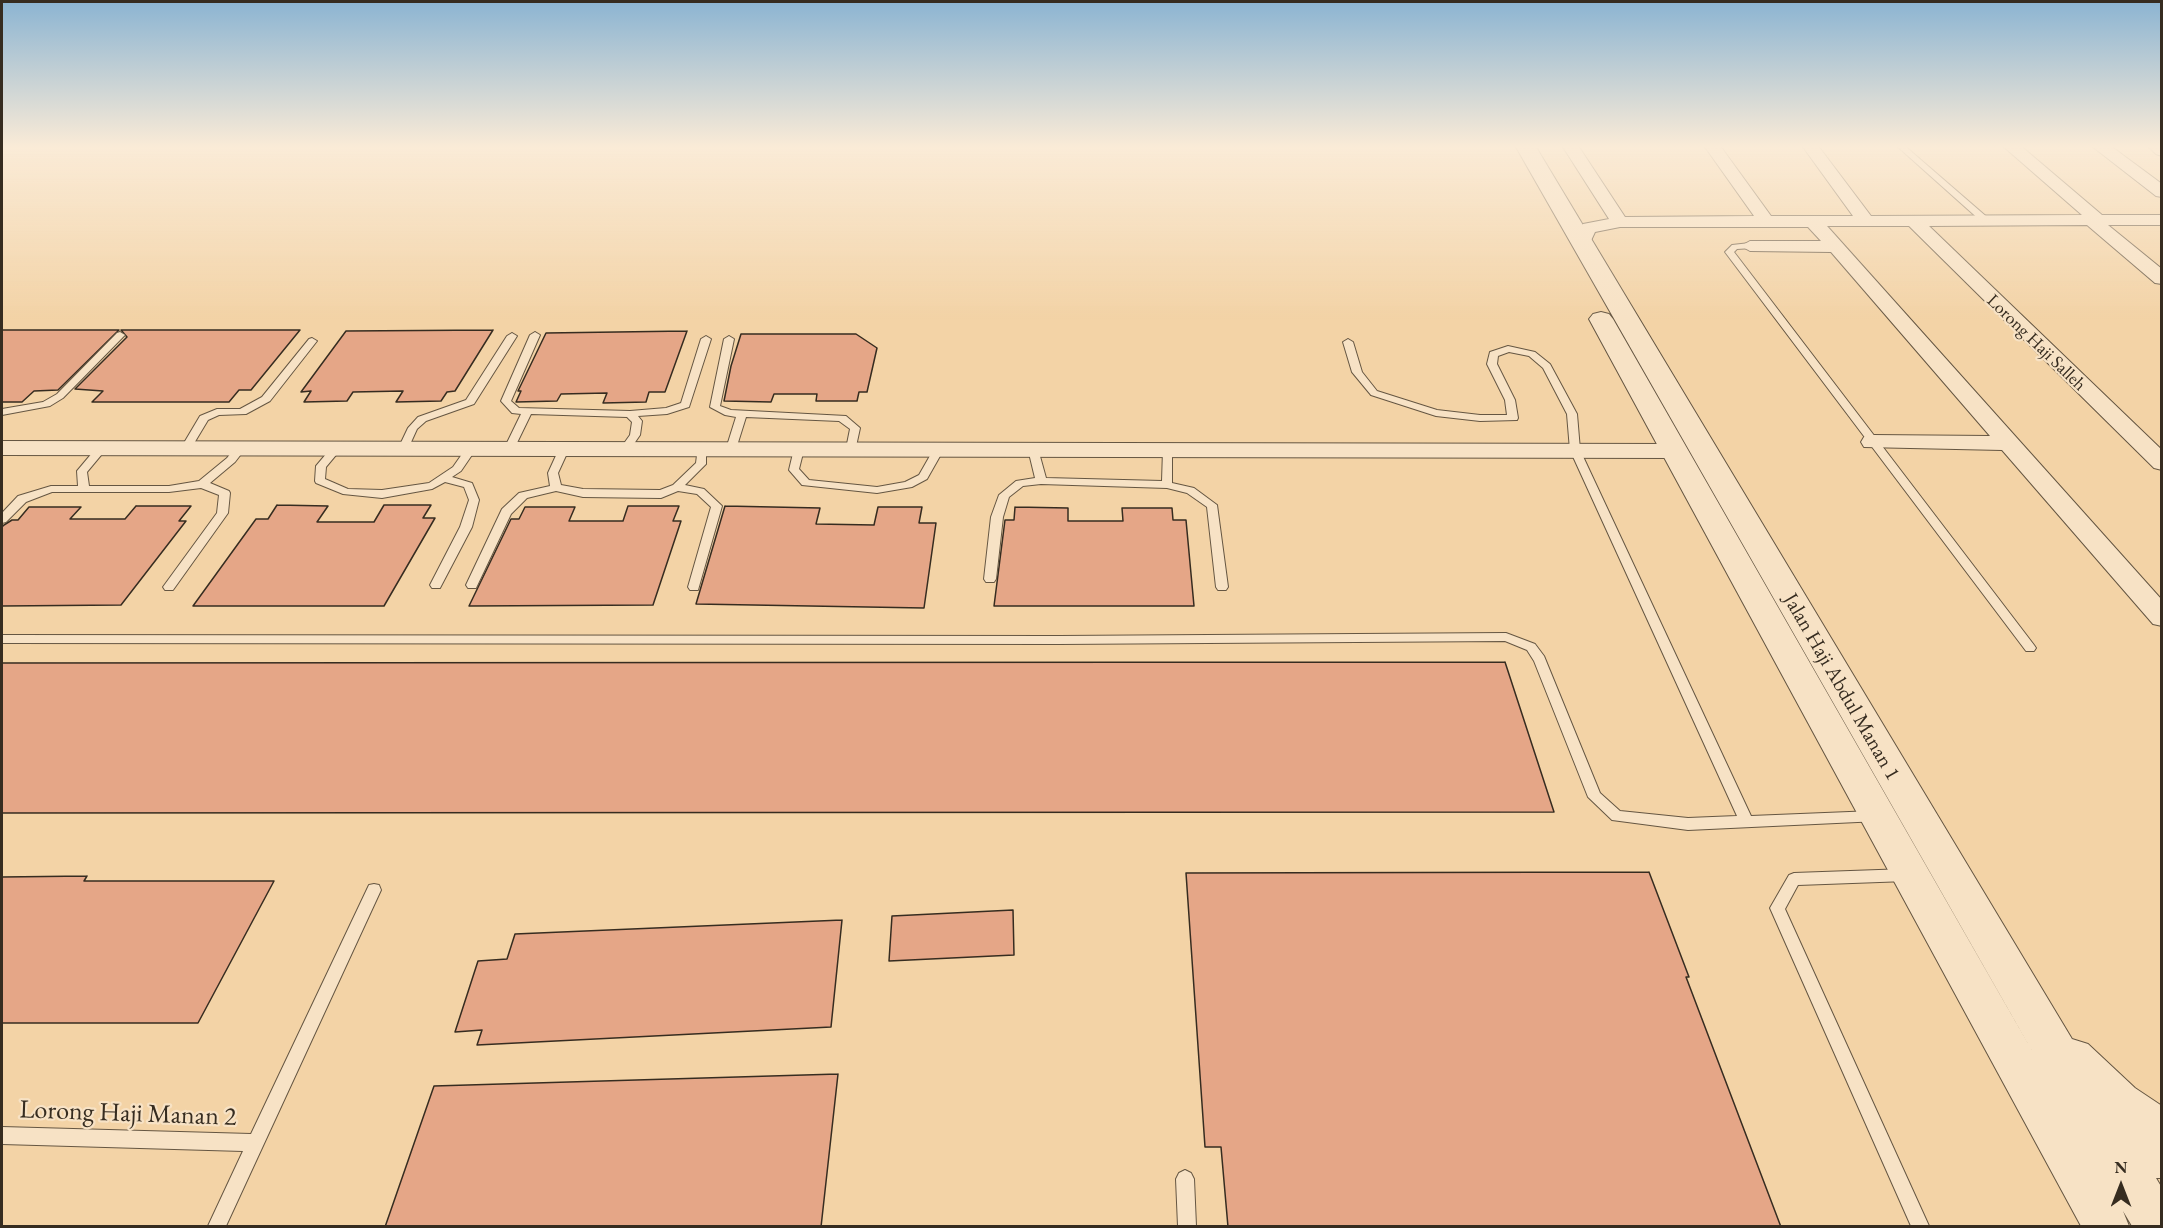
<!DOCTYPE html>
<html>
<head>
<meta charset="utf-8">
<style>
	body { margin:0 }
	#map { position:relative; width:2163px; height:1228px; overflow:hidden; background:#f3d3a6; font-family:"EB Garamond",serif }
	canvas { display:block }
	.frame { position:absolute; inset:0; border:3px solid #362c20; pointer-events:none }
	.north { position:absolute; left:2091px; top:1156px; width:60px; height:60px; -webkit-text-stroke:4px #f7e2c5; paint-order:stroke; rotate:0deg; font-size:16px; font-weight:700; line-height:24px; text-align:center; color:#362c20 }
	.north::after { content:''; display:block; margin:auto; width:21px; height:27px; background:#362c20; clip-path:polygon(50% 0,100% 100%,50% 72%,0 100%) }
</style>
</head>
<body>
<div id="map">
<canvas width="2163" height="1228"></canvas>
<div class="frame"></div>
<div class="north">N</div>
</div>
<script>
const g = document.querySelector('canvas').getContext('2d');
g.lineJoin = 'round';
function fill(path, color) {
  g.fillStyle = color;
  g.fill(path, 'evenodd');
}
function poly(rows) {
  const path = new Path2D();
  for (const r of rows) {
    path.moveTo(r[0], r[1]);
    for (let i = 2; i < r.length; i += 2) path.lineTo(r[i], r[i + 1]);
  }
  return path;
}
function stroke(path, color, width, dash) {
  g.strokeStyle = color;
  g.lineWidth = width;
  g.lineCap = dash ? 'butt' : 'round';
  g.setLineDash(dash || []);
  g.stroke(path);
}
function label(font, color, halo, rows, align = 'center') {
  g.font = font + ' "EB Garamond",serif';
  g.lineWidth = 4.5;
  g.setLineDash([]);
  g.textBaseline = 'middle';
  g.strokeStyle = halo;
  g.fillStyle = color;
  for (const [text, x, y, turn = 0] of rows) {
    g.save();
    g.translate(x, y);
    g.rotate((+turn || 0) * Math.PI / 180);
    g.textAlign = isNaN(turn) ? turn : align;
    if (halo) g.strokeText(text, 0, 0);
    g.fillText(text, 0, 0);
    g.restore();
  }
}
const building = poly([
	[2,330,119,330,58,390,34,391,22,402,2,402,2,330],
	[121,330,300,330,251,390,239,390,229,402,92,402,103,391,75,389,127,337,121,330],
	[493,330,455,391,447,392,441,401,396,402,403,391,353,392,347,401,304,402,311,391,301,392,346,331,493,330],
	[687,331,665,392,649,392,646,402,603,403,607,393,561,394,557,401,516,402,521,391,518,391,546,333,687,331],
	[741,334,856,334,877,348,867,392,859,392,857,401,816,401,817,394,774,394,771,402,724,401,731,366,741,334],
	[277,505,328,506,317,522,374,522,384,505,431,505,423,518,435,518,384,606,193,606,256,519,268,519,277,505],
	[136,506,191,506,179,521,186,521,121,605,2,606,2,527,4,525,12,520,18,520,29,507,81,507,70,519,125,519,136,506],
	[628,506,679,506,673,521,681,521,653,605,469,606,511,519,519,519,525,507,575,507,569,521,623,521,628,506],
	[725,506,820,508,816,524,874,525,878,507,922,507,919,523,936,523,924,608,696,604,725,506],
	[1015,507,1068,508,1068,521,1123,521,1122,508,1172,508,1173,520,1186,520,1194,606,994,606,1005,520,1014,520,1015,507],
	[1505,662,1554,812,2,813,2,663,1505,662],
	[1649,872,1689,977,1686,977,1781,1227,1228,1227,1221,1147,1205,1147,1186,873,1649,872],
	[87,876,84,881,274,881,198,1023,2,1023,2,877,87,876],
	[1013,910,1014,955,889,961,892,916,1013,910],
	[842,920,831,1027,477,1045,482,1030,455,1032,478,961,507,959,515,934,842,920],
	[838,1074,821,1227,385,1227,434,1086,838,1074]
]);
fill(building, '#e5a687');
stroke(building, '#362c20', 1.5);
const service = poly([
	[1898,147,1906,147,1988,218,1988,222,1982,222,1898,147],
	[1750,243,1754,246,1753,248,1737,249,1734,252,2034,645,2036,648,2034,651,2026,651,1725,252,1732,245,1750,243],
	[120,332,125,335,123,337,63,398,50,406,2,415,2,409,43,402,57,394,117,333,120,332],
	[535,332,540,335,511,401,519,408,630,411,666,408,681,403,701,339,706,336,711,339,689,407,667,414,638,416,642,421,640,435,629,451,625,452,620,449,630,435,632,422,627,417,531,414,514,449,509,452,504,449,521,414,512,413,501,401,530,335,535,332],
	[512,333,517,336,474,404,426,421,417,429,407,451,399,451,398,449,408,428,418,417,466,400,507,336,512,333],
	[729,336,734,339,720,406,731,410,846,416,860,428,855,451,851,452,846,449,850,429,839,421,746,417,736,449,731,452,727,451,726,449,736,417,725,415,710,407,724,339,729,336],
	[312,338,317,341,270,401,246,414,219,415,208,420,190,450,182,450,181,448,200,416,217,409,240,409,262,397,309,339,312,338],
	[1348,339,1353,342,1362,372,1377,391,1437,410,1480,415,1507,415,1505,400,1487,364,1490,352,1508,346,1535,352,1550,364,1577,414,1580,450,1751,816,1874,811,1879,813,1881,817,1879,821,1688,830,1612,820,1588,797,1534,661,1527,650,1505,641,1059,644,2,643,2,635,1059,636,1506,633,1535,644,1544,656,1600,793,1620,811,1688,818,1737,816,1570,450,1567,414,1543,368,1529,356,1509,352,1498,356,1497,364,1515,400,1518,418,1517,420,1480,421,1436,416,1371,395,1352,372,1343,342,1348,339],
	[102,445,107,448,87,472,89,486,169,486,199,481,227,458,236,447,240,446,245,449,235,462,210,483,229,491,230,493,228,513,173,590,165,590,163,587,217,513,219,495,201,488,169,492,52,492,26,502,6,522,2,523,2,513,18,496,51,486,78,486,77,471,98,446,102,445],
	[336,446,341,449,326,467,325,479,348,489,382,490,429,483,453,467,467,447,475,447,476,449,461,471,452,477,472,483,479,500,472,527,440,588,432,588,430,585,460,527,469,500,464,487,445,482,432,489,382,498,343,494,316,483,315,481,316,466,332,447,336,446],
	[564,446,569,449,558,473,561,485,583,489,660,490,673,485,696,463,698,447,706,447,706,464,685,485,704,489,722,506,698,590,690,590,688,587,711,507,697,494,678,491,661,498,583,497,556,491,527,498,511,514,476,588,468,588,466,585,502,509,519,493,550,486,548,473,559,449,564,446],
	[799,446,804,449,799,469,809,480,877,487,905,482,919,475,935,447,939,446,944,449,927,479,912,487,877,493,802,485,789,470,794,449,799,446],
	[1033,446,1038,449,1046,478,1162,481,1163,450,1164,448,1172,448,1172,483,1194,488,1217,505,1228,587,1226,590,1218,590,1216,587,1207,507,1187,493,1167,488,1041,484,1023,486,1009,497,1003,517,996,579,994,582,986,582,984,579,991,517,999,495,1016,481,1035,478,1028,449,1033,446],
	[1907,869,1912,871,1914,875,1912,879,1907,881,1798,885,1785,909,1929,1226,1911,1226,1770,908,1789,875,1794,873,1907,869],
	[374,884,379,885,381,890,226,1226,208,1226,243,1151,2,1144,2,1127,251,1134,369,885,374,884],
	[1185,1170,1191,1173,1194,1179,1196,1226,1178,1226,1176,1179,1179,1173,1185,1170]
]);
const minor = poly([
	[1563,147,1579,147,1625,217,1754,216,1705,147,1721,147,1771,216,1853,216,1803,147,1819,147,1871,216,2082,215,2004,147,2022,147,2102,215,2162,215,2162,225,2108,225,2162,269,2162,284,2155,283,2087,225,1929,226,2162,450,2162,470,2154,468,1909,226,1827,226,2162,600,2162,626,2153,624,2002,450,1864,447,1861,442,1864,437,1872,435,1990,436,1831,252,1750,251,1741,246,1750,241,1821,241,1808,227,1620,227,1595,232,1588,247,1576,247,1573,235,1583,224,1609,219,1563,147],
	[2093,147,2112,147,2162,184,2162,197,2156,196,2093,147],
	[2149,147,2162,147,2162,156,2156,154,2149,147],
	[2,441,1675,444,1683,446,1686,451,1683,456,1675,458,2,455,2,441]
]);
const tertiary = poly([
	[1516,147,1536,147,2072,1039,2088,1044,2135,1088,2162,1106,2162,1178,2156,1178,2162,1188,2162,1226,2132,1226,2123,1211,2129,1226,2081,1226,1589,319,1593,314,1601,312,1609,314,1613,319,2035,1056,1516,147]
]);
stroke(service, '#655642', 2);
stroke(minor, '#655642', 2);
stroke(tertiary, '#655642', 2);
fill(service, '#f7e2c5');
fill(minor, '#f7e2c5');
fill(tertiary, '#f7e2c5');
const sky = g.createLinearGradient(0, 0, 0, 319);
sky.addColorStop(0, '#8bb4d2');
sky.addColorStop(0.46, '#faebd7');
sky.addColorStop(1, '#faebd700');
g.fillStyle = sky;
g.fillRect(0, 0, 2163, 319);
label('18px', '#362c20', '#f7e2c5', [
	["Lorong Haji Salleh",2036,343,44]
]);
label('21px', '#362c20', '#f7e2c5', [
	["Jalan Haji Abdul Manan 1",1841,687,60]
]);
label('26px', '#362c20', '#f7e2c5', [
	["Lorong Haji Manan 2",128,1114,2]
]);
</script>
</body>
</html>
